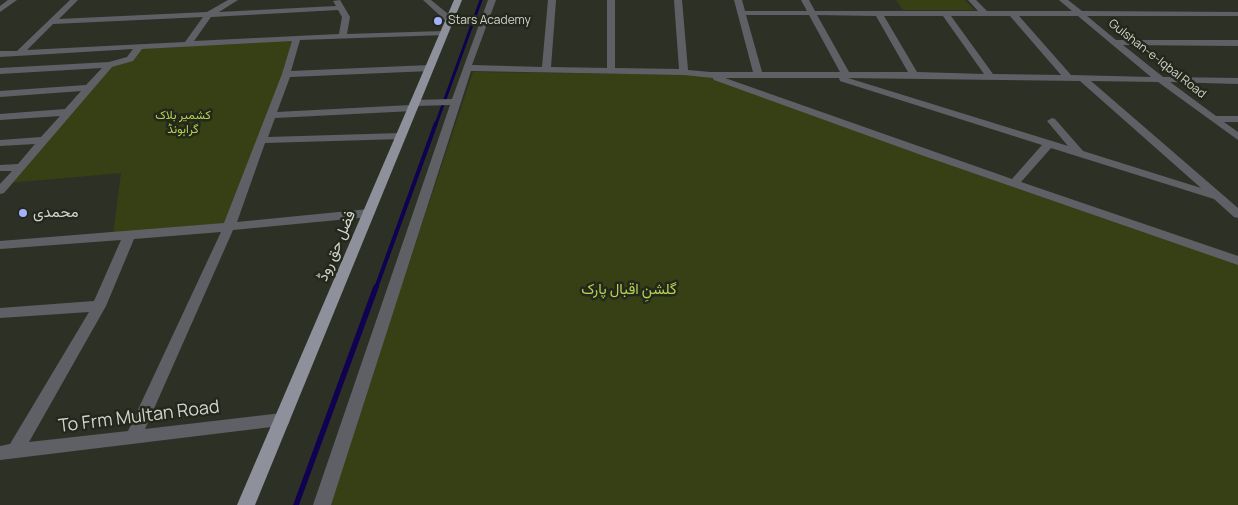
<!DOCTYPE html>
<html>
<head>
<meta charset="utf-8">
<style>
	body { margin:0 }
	canvas { display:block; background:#2d3125 }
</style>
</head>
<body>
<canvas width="1238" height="505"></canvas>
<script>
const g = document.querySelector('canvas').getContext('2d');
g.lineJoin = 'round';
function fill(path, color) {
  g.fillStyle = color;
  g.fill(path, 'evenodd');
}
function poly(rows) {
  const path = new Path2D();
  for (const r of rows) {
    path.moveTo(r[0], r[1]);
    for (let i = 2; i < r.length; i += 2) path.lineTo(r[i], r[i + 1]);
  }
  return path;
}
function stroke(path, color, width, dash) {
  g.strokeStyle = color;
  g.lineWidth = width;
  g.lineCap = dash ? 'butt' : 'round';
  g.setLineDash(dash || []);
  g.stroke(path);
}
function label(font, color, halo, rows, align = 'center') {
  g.font = font + ' Manrope,Vazirmatn,sans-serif';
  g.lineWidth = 5;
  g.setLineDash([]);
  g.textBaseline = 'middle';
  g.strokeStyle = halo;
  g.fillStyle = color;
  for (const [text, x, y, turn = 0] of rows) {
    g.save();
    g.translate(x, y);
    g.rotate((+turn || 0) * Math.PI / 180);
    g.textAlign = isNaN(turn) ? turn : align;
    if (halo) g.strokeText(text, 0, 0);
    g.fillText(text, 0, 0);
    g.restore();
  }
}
fill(poly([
	[896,0,965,0,974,10,903,10],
	[297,38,229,227,113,236,121,173,7,183,109,65,124,62,140,46],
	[473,72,710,75,1238,261,1238,505,328,505]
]), '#364014');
stroke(poly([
	[436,124,481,0]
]), '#100151', 3);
stroke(poly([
	[376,288,436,123]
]), '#100151', 4);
stroke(poly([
	[296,505,376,287]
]), '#100151', 5.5);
fill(poly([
	[8,0,17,0,0,12,0,6,8,0],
	[70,0,78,0,59,19,207,12,228,0,238,0,219,12,336,6,333,1,340,0,350,17,347,34,444,31,448,33,444,35,300,40,291,71,430,65,434,68,430,71,290,77,277,112,411,105,409,103,414,100,452,99,488,0,496,0,472,65,542,67,548,0,556,0,551,67,607,68,607,0,615,0,615,68,679,69,674,0,682,0,688,70,710,72,753,72,734,0,742,0,745,11,807,11,801,0,809,0,815,11,978,11,968,0,976,0,987,11,1072,11,1059,0,1068,0,1082,11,1238,12,1238,16,1087,16,1116,40,1238,40,1238,46,1123,45,1163,77,1238,78,1238,84,1170,82,1216,116,1238,116,1238,122,1224,122,1238,132,1238,140,1158,82,1091,81,1238,208,1238,218,1234,217,1214,199,1051,148,1021,182,1238,256,1238,265,924,156,714,80,713,78,684,75,471,71,331,505,313,505,450,105,416,106,418,108,413,111,275,118,268,137,401,133,406,136,401,139,265,143,237,222,369,209,375,213,369,217,233,230,145,429,282,413,288,415,290,420,288,425,0,460,0,446,10,444,89,312,0,318,0,308,94,301,121,240,0,249,0,241,224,223,282,74,292,41,142,49,133,61,112,67,4,193,0,194,0,184,12,171,0,171,0,165,18,164,35,144,0,146,0,140,41,137,60,116,0,120,0,114,65,109,81,91,0,97,0,91,86,85,102,68,0,74,0,68,109,62,127,57,133,49,0,57,0,51,17,51,70,0],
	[338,10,342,17,339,34,194,41,211,17,338,10],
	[746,15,809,15,840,72,762,72,746,15],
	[817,15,876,16,908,72,849,72,817,15],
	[884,16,943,16,984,74,917,72,884,16],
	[951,16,1010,16,1061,75,993,74,951,16],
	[1019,16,1078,16,1151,77,1071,75,1019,16],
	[203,17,185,42,27,50,53,24,203,17],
	[725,78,839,78,840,81,1042,145,1012,179,725,78],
	[848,78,1080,81,1201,188,1083,151,1055,119,1052,118,1047,121,1068,146,848,78],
	[221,232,128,431,29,442,106,306,134,239,221,232],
	[423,0,431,0,453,18,453,22,447,22,423,0]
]), '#5f6066');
fill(poly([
	[454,0,462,0,255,505,237,505,454,0]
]), '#8e909c');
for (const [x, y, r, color] of [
	[438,21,5,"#a4b2fc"],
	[23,213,5,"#a4b2fc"]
]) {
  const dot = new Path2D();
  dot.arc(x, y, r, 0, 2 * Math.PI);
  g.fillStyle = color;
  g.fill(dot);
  stroke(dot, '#24271b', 2);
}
label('12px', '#d1d4cc', '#24271b', [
	["Stars Academy",448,21]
], 'left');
label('12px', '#d1d4cc', '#24271b', [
	["Gulshan-e-Iqbal Road",1157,59,38]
]);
label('12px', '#b5d24f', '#24271b', [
	["کشمیر بلاک",183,116],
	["ﮔﺮﺍﮨﻮﻧﮉ",183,130]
]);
label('15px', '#d1d4cc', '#24271b', [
	["محمدی",33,213]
], 'left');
label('15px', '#d1d4cc', '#24271b', [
	["فضل حق روڈ",337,246,-67]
]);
label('15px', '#b5d24f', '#24271b', [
	["گلشنِ اقبال پارک",629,290]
]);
label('18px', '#d1d4cc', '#24271b', [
	["To Frm Multan Road",139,417,-7]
]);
</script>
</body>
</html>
